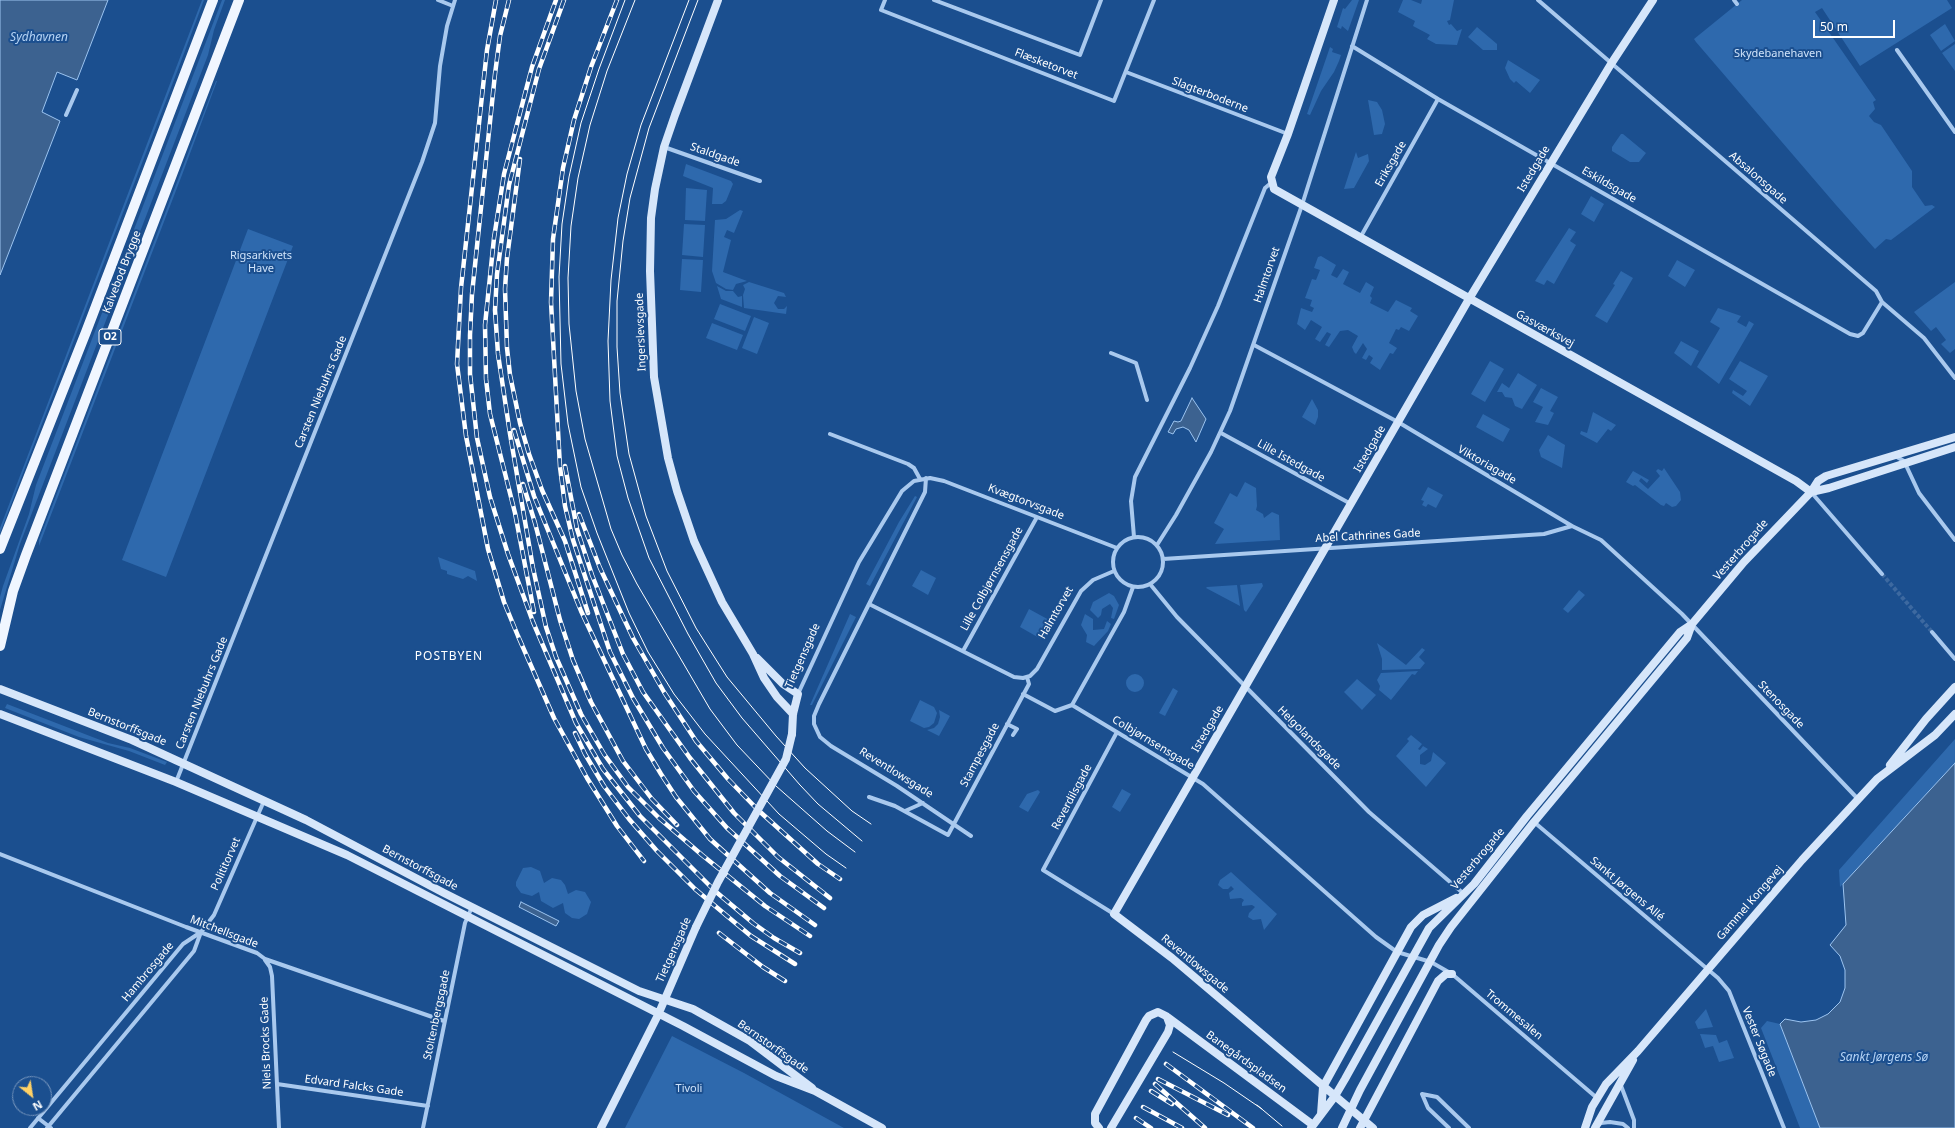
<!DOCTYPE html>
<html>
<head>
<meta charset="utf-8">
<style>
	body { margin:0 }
	#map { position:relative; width:1955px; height:1128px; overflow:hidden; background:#1b4f8f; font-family:"Noto Sans",sans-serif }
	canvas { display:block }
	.north { position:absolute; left:12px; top:1076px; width:40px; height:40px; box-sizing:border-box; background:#1b4f8f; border:1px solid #7695bc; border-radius:50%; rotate:150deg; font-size:11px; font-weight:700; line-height:16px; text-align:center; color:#fff }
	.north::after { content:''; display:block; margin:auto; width:14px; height:18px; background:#ffd166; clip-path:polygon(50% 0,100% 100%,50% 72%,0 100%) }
	.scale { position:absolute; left:1813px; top:20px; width:82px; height:18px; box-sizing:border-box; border:2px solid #fff; border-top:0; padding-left:5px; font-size:12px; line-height:14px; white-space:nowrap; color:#fff; -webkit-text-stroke:3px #1b4f8f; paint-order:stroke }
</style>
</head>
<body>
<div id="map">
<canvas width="1955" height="1128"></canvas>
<div class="north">N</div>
<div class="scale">50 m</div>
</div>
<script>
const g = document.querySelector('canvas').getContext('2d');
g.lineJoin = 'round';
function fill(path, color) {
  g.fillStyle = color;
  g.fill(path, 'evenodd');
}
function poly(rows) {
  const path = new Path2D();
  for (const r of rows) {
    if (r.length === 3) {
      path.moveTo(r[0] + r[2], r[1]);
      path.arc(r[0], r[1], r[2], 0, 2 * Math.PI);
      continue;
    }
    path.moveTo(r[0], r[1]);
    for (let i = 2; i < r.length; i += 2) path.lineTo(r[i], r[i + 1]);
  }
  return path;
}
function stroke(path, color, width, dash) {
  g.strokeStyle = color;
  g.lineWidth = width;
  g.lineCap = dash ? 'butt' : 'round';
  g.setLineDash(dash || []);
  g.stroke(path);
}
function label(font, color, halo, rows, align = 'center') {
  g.font = font + ' "Noto Sans",sans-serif';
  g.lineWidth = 4;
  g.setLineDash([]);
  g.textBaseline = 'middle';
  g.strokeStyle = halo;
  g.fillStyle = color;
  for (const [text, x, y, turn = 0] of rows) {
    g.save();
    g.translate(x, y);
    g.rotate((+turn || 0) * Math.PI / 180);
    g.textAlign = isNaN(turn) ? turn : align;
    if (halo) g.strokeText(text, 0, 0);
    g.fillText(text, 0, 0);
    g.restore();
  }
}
fill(poly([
	[202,0,204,0,177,72,0,533,0,528],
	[222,0,225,0,214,30,208,55,20,544,0,610,0,597,3,586,29,514,36,485],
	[1352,0,1359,0,1348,31,1342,26,1341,29,1337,27,1343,8,1345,9],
	[1403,0,1411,0,1421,4,1422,0,1454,0,1450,20,1447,21,1449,25,1451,24,1457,31,1462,29,1457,45,1436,44,1427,39,1430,35,1413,26,1415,21,1398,12],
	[1742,0,1947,0,1952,8,1860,66,1822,8,1815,12,1876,100,1873,102,1875,109,1869,116,1874,122,1881,125,1912,171,1912,187,1925,206,1932,205,1935,207,1891,240,1886,239,1875,249,1836,205,1696,42,1694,39],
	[1945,24,1955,41,1941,51,1930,35],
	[1477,27,1497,44,1497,50,1483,50,1468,37],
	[1955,44,1955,71,1942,53],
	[1330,47,1333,49,1332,52,1341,55,1339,61,1334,72,1321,91,1310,115,1307,114],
	[1508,60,1540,80,1530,93,1516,81,1514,83,1510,79,1505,68],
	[216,81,217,81,182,175,39,546,39,540],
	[1368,100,1377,102,1382,110,1385,124,1382,134,1374,135],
	[1621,134,1623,134,1646,153,1639,162,1630,162,1612,151,1612,147],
	[1356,152,1358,158,1368,154,1369,161,1354,188,1344,189],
	[686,164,731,181,733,184,726,201,722,204,712,204,713,188,683,176],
	[686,188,707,190,705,221,685,220],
	[1591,196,1604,204,1594,222,1581,214],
	[740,210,743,211,734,233,727,230,724,237,731,240,723,272,747,281,736,284,733,290,726,289,716,283,712,271,715,220,726,219],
	[684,224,705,225,703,257,682,255],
	[1569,228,1576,232,1570,241,1576,245,1554,284,1547,280,1544,285,1535,281],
	[248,229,293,246,166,577,122,560],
	[1321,256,1336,265,1331,275,1337,278,1343,269,1349,272,1343,284,1360,293,1366,282,1374,287,1370,296,1372,298,1370,303,1388,312,1396,300,1412,308,1410,311,1418,316,1409,331,1401,327,1399,330,1396,329,1389,343,1397,348,1393,354,1390,353,1380,370,1370,363,1373,358,1369,355,1366,360,1362,358,1367,349,1363,343,1356,354,1354,352,1352,347,1358,336,1348,330,1340,331,1329,347,1325,345,1331,334,1327,332,1320,342,1315,339,1322,327,1311,320,1305,330,1297,324,1301,308,1312,312,1314,308,1310,306,1312,300,1305,298,1312,279,1316,280,1320,270,1314,268,1318,257],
	[682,259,703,260,701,292,680,290],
	[1677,260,1695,270,1685,287,1668,276],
	[1621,271,1633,278,1607,323,1595,316,1615,285,1613,284],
	[749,282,784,293,786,297,778,296,774,303,778,309,784,309,787,306,786,314,744,308,743,295,745,289,743,285],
	[1955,282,1955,349,1950,353,1941,344,1946,340,1936,327,1931,331,1914,312],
	[717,286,726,291,733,291,738,297,742,296,742,307,721,299],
	[720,304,751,316,745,331,714,319],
	[1718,308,1741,316,1737,322,1746,327,1749,321,1754,324,1719,384,1697,367,1720,328,1710,322],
	[754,317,769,323,757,354,742,348],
	[712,323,743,335,737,350,706,338],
	[1681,341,1699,351,1691,366,1674,353],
	[1490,361,1504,369,1485,402,1471,394],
	[1740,361,1768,376,1750,406,1732,393,1733,390,1743,396,1747,391,1729,379],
	[1518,373,1537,385,1522,409,1515,406,1512,398,1505,397,1502,392,1497,392,1502,383,1509,388],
	[1541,388,1558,397,1550,411,1554,413,1548,425,1535,422,1543,407,1533,402],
	[1312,399,1318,410,1318,417,1315,425,1302,417],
	[1593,412,1616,425,1611,431,1608,429,1597,443,1580,434,1581,431,1587,433],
	[1483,414,1510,429,1503,442,1476,427],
	[1548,435,1565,445,1562,468,1541,457,1539,450],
	[1664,468,1680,492,1681,500,1676,506,1672,507,1666,503,1664,506,1661,505,1635,485,1633,486,1626,482,1633,471,1649,480,1647,483,1641,478,1639,481,1648,489,1660,476,1656,471,1658,469,1662,471],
	[1245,482,1256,488,1257,506,1256,510,1263,514,1264,518,1272,512,1279,515,1280,540,1215,544,1224,529,1214,523,1230,493,1237,497],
	[1428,487,1443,495,1436,508,1428,504,1426,507,1422,505,1424,501,1421,500],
	[915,496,917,497,870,586,866,584,899,522],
	[438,557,475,571,477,581,468,576,463,579,447,574,447,571,441,569],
	[921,570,936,578,928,595,912,586],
	[1262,583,1263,586,1246,612,1244,610,1240,585],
	[1237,585,1240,606,1206,588,1207,587],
	[1579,590,1585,595,1568,613,1563,609],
	[1109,593,1114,596,1119,605,1114,619,1111,618,1113,608,1110,604,1102,609,1101,615,1098,618,1090,610,1093,602],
	[1029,609,1051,621,1041,639,1020,627],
	[850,614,856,617,812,705,810,705],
	[1085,614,1093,619,1093,630,1104,629,1107,621,1111,624,1108,631,1094,646,1086,642,1087,635,1081,625],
	[1377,643,1406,665,1422,648,1425,650,1419,657,1425,663,1420,669,1382,670,1382,659],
	[1418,671,1415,675,1412,674,1391,700,1379,690,1380,686,1377,680,1381,673],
	[1135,683,9],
	[1357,679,1376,695,1362,710,1344,692],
	[1173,688,1178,691,1165,716,1159,713],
	[920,700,934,707,937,713,934,723,929,727,924,728,910,721],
	[7,704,108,743,130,748,167,762,165,765,129,751,79,737,5,708],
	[939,710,950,716,939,736,927,730,934,728,938,724,940,717],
	[1411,735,1422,744,1418,749,1420,750,1423,746,1428,749,1420,755,1420,764,1425,765,1431,761,1433,752,1446,763,1426,787,1396,756,1409,741,1407,739],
	[1955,739,1955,763,1840,887,1839,870],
	[1122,789,1131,794,1120,812,1112,807],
	[1038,790,1040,792,1028,812,1019,807,1027,794],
	[531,867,540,871,544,883,552,878,561,880,565,885,568,894,576,890,585,892,591,902,587,914,579,919,572,918,565,913,563,903,553,908,541,901,539,892,532,896,521,893,516,886,516,882,523,868],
	[1231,872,1277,914,1264,930,1261,919,1253,920,1248,917,1249,913,1255,907,1252,905,1242,906,1242,903,1244,900,1241,898,1230,899,1229,893,1234,889,1231,886,1228,889,1223,889,1218,885,1220,880],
	[1706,1009,1713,1027,1698,1029,1695,1022],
	[1767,1021,1780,1024,1820,1128,1800,1128,1761,1028],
	[1700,1034,1716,1035,1719,1043,1727,1040,1734,1058,1719,1062,1713,1046,1705,1048],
	[672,1036,744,1073,844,1128,625,1128]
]), '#2e69ad');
const water = poly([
	[0,0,108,0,77,80,57,72,42,112,60,121,0,275,0,0],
	[1192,398,1206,419,1196,442,1189,430,1183,427,1176,429,1173,434,1168,432,1174,421,1178,422,1181,421,1192,398],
	[1955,763,1955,1128,1820,1128,1780,1024,1785,1019,1801,1022,1816,1020,1828,1014,1840,1002,1845,988,1845,970,1840,956,1830,945,1846,925,1843,884,1955,763],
	[521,902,559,921,556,926,519,907,521,902]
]);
fill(water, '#3c6290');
stroke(water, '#9cc4f0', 1);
stroke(poly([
	[1882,574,1932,632]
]), '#3d69a0', 4, [4, 2]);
stroke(poly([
	[438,0,453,6],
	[885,0,881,10,1114,101,1154,0],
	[934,0,1080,55,1101,0],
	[1538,0,1876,291,1882,302,1924,338,1955,378],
	[1734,0,1737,4],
	[1352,46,1438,99,1850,334,1858,336,1863,333,1882,302],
	[1897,50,1955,132],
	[1126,72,1288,134],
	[66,115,77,90],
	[664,147,760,181],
	[1360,238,1438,99],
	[1254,345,1398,422,1572,526,1601,540,1682,614,1857,798],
	[1111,353,1136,363,1147,400],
	[1221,433,1351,504],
	[830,434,908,464,914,468,920,479],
	[1895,456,1904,461,1919,493,1955,540],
	[926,478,925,492,819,704,814,716,814,724,820,737,831,746,897,786,971,836],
	[1811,492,1882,574],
	[1138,562,25],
	[1134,537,1131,501,1135,477,1190,368,1218,306,1265,188,1271,183],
	[1157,545,1176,515,1211,452,1230,411,1302,205,1367,0],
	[1163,559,1544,534,1572,526],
	[1150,584,1177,617,1369,812,1464,894],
	[869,604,1014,677,1023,678,1030,676,1037,669,1081,591,1093,580,1114,571],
	[1932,632,1955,659],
	[963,651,1037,517],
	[798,694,859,562,902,491,914,481,930,478,944,481,1117,548],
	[1023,694,1055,711,1072,705],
	[1072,705,1203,784,1376,937,1397,952,1431,962,1452,974,1597,1098],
	[1072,705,1124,612,1133,587],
	[1007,724,1017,729,1013,735],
	[176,782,422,162,435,123,440,66,447,26,455,0],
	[869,797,895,806,948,835,1029,684,1027,677],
	[905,811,923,803],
	[1534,822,1718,978,1729,991,1784,1128],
	[0,854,186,927,257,953,265,959,444,1021],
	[1114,914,1043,870,1117,732],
	[265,960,270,967,272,976,279,1128],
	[1620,1083,1634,1120,1634,1128],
	[277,1084,428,1106],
	[1422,1094,1437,1097,1469,1128],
	[1422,1094,1428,1108,1449,1128],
	[38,1118,51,1128],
	[1598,1125,1601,1123,1610,1122,1623,1124,1628,1128],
	[30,1128,183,944,201,932],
	[47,1128,194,951,201,932,214,915,264,801],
	[423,1128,465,923,472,907]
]), '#a9c9ee', 4);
stroke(poly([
	[718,0,675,115,664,147,655,189,651,218,650,271,654,377,668,458,677,491,694,541,722,602,753,654,764,678,777,697,793,714],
	[1334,0,1288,134,1271,177,1274,189,1796,481,1811,492],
	[1811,492,1829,488,1955,447],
	[757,658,783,684,798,694,793,714,792,734],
	[0,689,132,740,306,820,444,893,639,991,693,1009,750,1041,812,1088],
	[0,714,176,782,347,855,683,1026,776,1076,815,1091,882,1128],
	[1890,765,1926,719,1955,687],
	[1321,1114,1323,1087,1411,927,1423,915,1456,898],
	[601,1128,658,1015,696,927],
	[1099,1128,1095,1123,1095,1114,1146,1020,1149,1016,1158,1012,1166,1016,1313,1125],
	[1111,1128,1168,1032,1170,1025,1167,1017],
	[1311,1128,1335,1096,1345,1079,1429,928,1474,884,1527,816,1680,632,1692,624,1744,562,1811,492,1818,481,1826,476,1955,437],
	[1342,1128,1360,1090,1439,945,1451,927,1534,822,1687,638,1692,624],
	[1360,1128,1438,981,1446,974,1452,974],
	[1373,1128,1172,958,1114,914,1469,299,1611,64,1653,0],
	[1585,1128,1592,1107,1606,1084,1638,1051,1802,860,1877,779,1935,735,1955,714],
	[1595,1128,1633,1060]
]), '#d6e6fa', 8);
stroke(poly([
	[0,549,86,332,213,0],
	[0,646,13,591,26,555,239,0]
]), '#f0f6ff', 10);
stroke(poly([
	[625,0,599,69,581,123,569,177,562,224,559,277,561,364,568,424,581,487,597,533,629,613,648,652,674,694,705,734,779,814,826,854,846,868],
	[635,0,607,71,590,125,578,178,571,226,568,278,569,324,576,391,585,439,611,529,622,555,637,584,710,709,737,745,776,786,827,831,855,852],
	[689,0,641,125,627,174,618,218,611,280,608,341,610,401,617,456,628,498,649,558,688,634,716,683,742,718,800,785,818,804,862,841],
	[698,0,649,128,630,198,623,241,617,301,617,347,620,393,629,454,646,516,667,571,696,628,727,677,776,736,805,768,852,811,871,824],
	[1173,1052,1224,1083,1262,1109],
	[1257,1105,1282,1126]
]), '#fff', 1);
const rail = poly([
	[496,0,487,50,461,288,457,364,466,436,488,549,504,602,518,636,554,718,587,778,617,826,644,861],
	[509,0,500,36,495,74,472,294,470,335,470,374,477,438,490,497,508,554,533,622,576,723,603,769,640,816,715,891,753,923,774,938,800,953],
	[564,0,539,69,509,185,497,274,495,310,498,354,510,434,533,568,546,627,556,657,581,714,604,754,628,787,659,818,702,855,765,906,810,936],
	[617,0,591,67,574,120,563,168,553,239,551,302,560,467,565,506,573,540,610,652,633,698,663,748,694,791,727,828,780,876,824,908],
	[520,159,507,258,505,289,507,348,510,375,520,423,529,454,542,490,565,541,588,613],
	[514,430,534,496,581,611,646,749,661,774,676,797,710,839,770,893,815,925],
	[565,466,577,529,592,575,623,654,643,692,690,758,734,813,778,857,830,898],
	[523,484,535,523,560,620,573,660,591,702,623,761,652,799,677,825],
	[579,514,600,568,633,638,664,692,696,741,728,779,758,810,818,864,840,879],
	[534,612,515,513,490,414,486,379,485,325,494,238,504,174,532,67,556,0],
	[575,733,585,754,604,786,629,819,657,851,695,889,727,916,751,936,795,964],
	[719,933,763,967,785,981],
	[1166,1064,1253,1128],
	[1158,1079,1228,1115],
	[1155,1084,1205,1128],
	[1151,1091,1172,1104],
	[1143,1107,1182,1128],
	[1136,1118,1151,1128]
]);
stroke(rail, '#fff', 4.5);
stroke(rail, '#1b4f8f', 3, [9]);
stroke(poly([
	[696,927,718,882,786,759,792,734]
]), '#d6e6fa', 8);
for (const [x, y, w] of [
	[110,337,22]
]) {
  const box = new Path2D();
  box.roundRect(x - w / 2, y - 8, w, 16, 3);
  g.fillStyle = '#1b4f8f';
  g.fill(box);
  stroke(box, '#fff', 1);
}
label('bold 10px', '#fff', null, [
	["O2",110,337]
]);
label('11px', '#cfe3fa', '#1b4f8f', [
	["Skydebanehaven",1778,54],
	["Rigsarkivets",261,256],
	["Have",261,269],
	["Tivoli",689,1089]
]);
label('11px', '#fff', '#1b4f8f', [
	["Flæsketorvet",1046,64,21],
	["Slagterboderne",1210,95,21],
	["Staldgade",715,155,19],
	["Eriksgade",1391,164,-60],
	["Istedgade",1534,169,-59],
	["Absalonsgade",1758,178,41],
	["Eskildsgade",1609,185,30],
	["Kalvebod Brygge",122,272,-69],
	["Halmtorvet",1267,275,-71],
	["Gasværksvej",1545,329,29],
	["Ingerslevsgade",641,332,-92],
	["Carsten Niebuhrs Gade",321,392,-68],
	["Istedgade",1370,449,-60],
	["Lille Istedgade",1291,461,29],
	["Viktoriagade",1487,465,30],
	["Kvægtorvsgade",1026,502,21],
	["Abel Cathrines Gade",1368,536,-3],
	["Vesterbrogade",1741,550,-49],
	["Lille Colbjørnsensgade",992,579,-61],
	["Halmtorvet",1056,613,-60],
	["Tietgensgade",803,656,-66],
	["Carsten Niebuhrs Gade",202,693,-68],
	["Stenosgade",1781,705,46],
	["Bernstorffsgade",127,727,22],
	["Istedgade",1208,729,-60],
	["Helgolandsgade",1309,738,45],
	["Colbjørnsensgade",1153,743,31],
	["Stampesgade",980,755,-62],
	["Reventlowsgade",896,773,32],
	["Reverdilsgade",1072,797,-62],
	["Vesterbrogade",1478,859,-50],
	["Polititorvet",226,864,-66],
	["Bernstorffsgade",420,868,28],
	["Sankt Jørgens Allé",1627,889,40],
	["Gammel Kongevej",1750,903,-49],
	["Mitchellsgade",224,932,21],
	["Tietgensgade",674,950,-66],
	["Reventlowsgade",1195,964,40],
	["Hambrosgade",148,972,-50],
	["Stoltenbergsgade",437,1015,-78],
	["Trommesalen",1514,1015,40],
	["Vester Søgade",1759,1042,68],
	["Niels Brocks Gade",266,1043,-92],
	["Bernstorffsgade",773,1047,35],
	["Banegårdspladsen",1246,1062,36],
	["Edvard Falcks Gade",354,1086,8]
]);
label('italic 12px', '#b5d3f5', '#1b4f8f', [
	["Sydhavnen",39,38],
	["Sankt Jørgens Sø",1884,1058]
]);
g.letterSpacing = '1px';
label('12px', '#fff', '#1b4f8f', [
	["POSTBYEN",449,657]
]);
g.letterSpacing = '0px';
</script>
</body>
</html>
